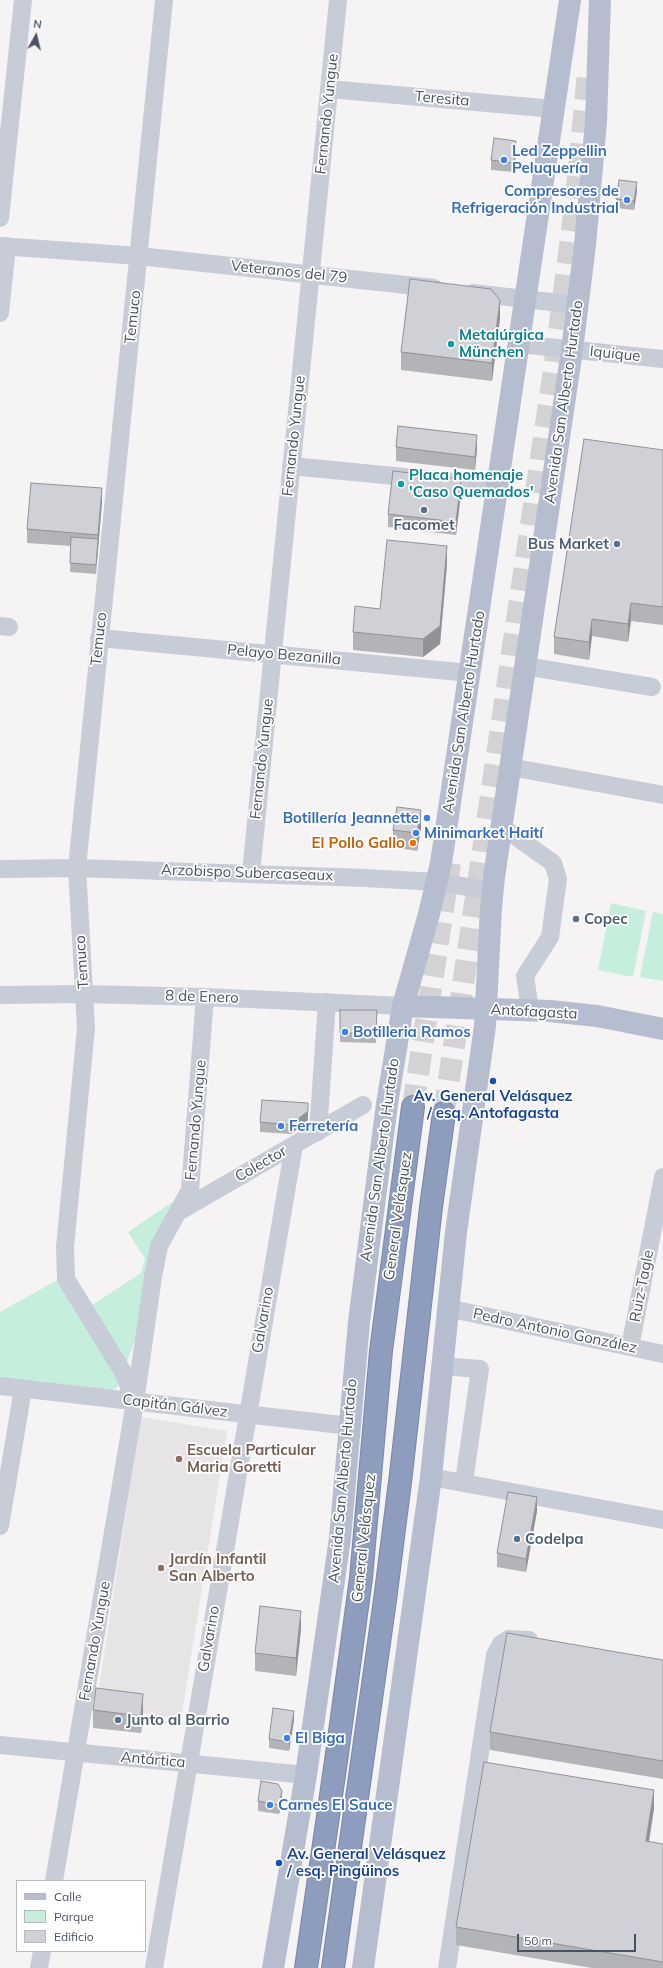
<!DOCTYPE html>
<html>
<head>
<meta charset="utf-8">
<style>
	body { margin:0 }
	#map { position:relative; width:663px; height:1968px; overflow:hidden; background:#f5f3f3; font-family:Mulish,sans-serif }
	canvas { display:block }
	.legend { position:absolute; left:16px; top:1880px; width:130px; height:72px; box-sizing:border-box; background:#fff; border:1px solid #b7babf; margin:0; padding:5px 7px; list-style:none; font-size:12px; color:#4b525f }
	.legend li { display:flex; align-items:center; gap:8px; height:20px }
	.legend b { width:20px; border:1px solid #b7babf }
	.north { position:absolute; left:16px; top:16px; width:40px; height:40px; -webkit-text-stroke:3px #fff; paint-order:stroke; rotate:8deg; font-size:11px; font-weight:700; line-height:16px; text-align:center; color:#4b525f }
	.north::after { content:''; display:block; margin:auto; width:14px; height:18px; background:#4b525f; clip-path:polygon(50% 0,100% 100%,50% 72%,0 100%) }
	.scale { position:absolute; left:517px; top:1934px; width:119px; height:18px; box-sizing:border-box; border:2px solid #4b525f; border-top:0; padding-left:5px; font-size:12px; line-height:14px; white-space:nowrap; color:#4b525f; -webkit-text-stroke:3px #fff; paint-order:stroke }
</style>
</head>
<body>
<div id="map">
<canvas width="663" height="1968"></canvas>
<ul class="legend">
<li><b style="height:5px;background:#b5bdcf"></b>Calle</li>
<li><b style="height:11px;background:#c6eedd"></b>Parque</li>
<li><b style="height:11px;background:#d0d1d6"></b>Edificio</li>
</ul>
<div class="north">N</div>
<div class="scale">50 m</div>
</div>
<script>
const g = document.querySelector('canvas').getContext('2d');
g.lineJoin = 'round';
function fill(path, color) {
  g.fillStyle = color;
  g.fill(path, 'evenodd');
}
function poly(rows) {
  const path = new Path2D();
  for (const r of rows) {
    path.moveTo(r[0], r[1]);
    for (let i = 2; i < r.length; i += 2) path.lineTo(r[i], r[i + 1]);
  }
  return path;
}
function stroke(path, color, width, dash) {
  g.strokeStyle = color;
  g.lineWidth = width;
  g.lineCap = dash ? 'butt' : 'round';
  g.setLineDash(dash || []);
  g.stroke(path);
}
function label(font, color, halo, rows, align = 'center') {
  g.font = font + ' Mulish,sans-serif';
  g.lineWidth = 3.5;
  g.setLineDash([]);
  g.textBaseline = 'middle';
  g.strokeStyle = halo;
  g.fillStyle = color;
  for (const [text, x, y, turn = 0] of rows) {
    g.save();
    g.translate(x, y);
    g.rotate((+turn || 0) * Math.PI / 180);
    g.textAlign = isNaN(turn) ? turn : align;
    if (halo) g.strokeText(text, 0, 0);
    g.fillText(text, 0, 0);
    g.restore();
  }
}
fill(poly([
	[141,1417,227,1431,181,1719,96,1706]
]), '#e6e4e4');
fill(poly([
	[611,903,646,911,633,977,598,970],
	[653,912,663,914,663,981,640,977],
	[177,1199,143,1319,117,1388,109,1392,0,1378,0,1312,59,1279,80,1313,141,1273,145,1259,128,1232]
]), '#c6eedd');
stroke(poly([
	[413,1107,450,863],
	[444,1113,554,370,575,207,588,74]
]), '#d3d3d5', 22, [22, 11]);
const highway = poly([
	[306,1968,336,1761,361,1578,381,1351,413,1107],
	[333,1968,385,1600,401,1474,431,1207,444,1113]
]);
stroke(highway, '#7987a9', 24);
stroke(poly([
	[329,89,554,109],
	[0,218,23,0],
	[0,246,139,256,434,288],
	[473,293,577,305],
	[0,313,7,246],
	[519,344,663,359],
	[291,466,498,486],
	[0,626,9,627],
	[99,638,470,673],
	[525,666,652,687],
	[510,767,663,795],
	[501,826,553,863,558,879,550,937,525,976,530,1009],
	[0,869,77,868,365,878,437,882,493,891],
	[251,873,338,0],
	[0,995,84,994,205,997,403,1006],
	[318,1132,327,1002],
	[180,1211,363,1105],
	[447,1308,663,1354],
	[630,1347,663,1177],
	[442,1366,480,1369,464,1482],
	[0,1386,350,1426],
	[135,1402,123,1372,66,1279,65,1247,86,1028,77,868,164,0],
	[431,1477,663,1520],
	[0,1526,23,1389],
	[0,1745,306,1775],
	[54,1881,135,1402,153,1277,159,1246,190,1190,205,997],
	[39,1968,42,1951],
	[154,1968,294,1145],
	[447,1968,495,1655,501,1644,509,1639,529,1640]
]), '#c8ccd6', 18);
stroke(poly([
	[403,1006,550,1011,597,1016,663,1029],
	[273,1968,306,1775,340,1538,359,1322,387,1104,403,1006,429,914,441,863,570,0],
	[363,1968,431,1477,456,1232,485,1026,491,908,494,877,572,350,585,245,596,122,600,0]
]), '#b5bdcf', 22);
stroke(highway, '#8e9cbd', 22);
fill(poly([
	[516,150,514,172,491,170,491,160],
	[637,191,634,210,616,208,616,199],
	[500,318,492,381,401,370,401,352],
	[396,447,477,449,475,470,396,461],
	[663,450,663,625,631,621,628,642,592,636,589,660,554,654,554,637],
	[461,493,456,535,388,527,388,514],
	[102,501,96,574,70,572,71,546,27,543,27,529],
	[447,564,440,644,423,657,353,650,353,632,380,609],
	[421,828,417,851,393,847,393,830],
	[340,1010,377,1010,376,1043,340,1042],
	[308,1113,308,1120,291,1134,260,1132,260,1122],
	[537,1511,526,1572,497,1567,497,1553],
	[301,1629,296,1676,255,1671,255,1653],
	[663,1660,663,1779,490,1750,490,1732],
	[93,1710,143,1712,141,1733,93,1728],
	[294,1720,289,1751,269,1748,269,1739],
	[282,1800,279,1814,258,1811,258,1801],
	[654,1808,649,1842,663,1844,663,1968,592,1968,456,1945,456,1927]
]), '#b3b4b8');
fill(poly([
	[516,141,516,150,514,172,514,163],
	[637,182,637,191,634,210,634,201],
	[500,300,500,318,492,381,492,363],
	[477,435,477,449,475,470,475,457],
	[461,479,461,493,456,535,456,522],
	[102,488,102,501,96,574,98,535],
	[447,546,447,564,440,644,423,657,423,639],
	[631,603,631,621,628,642,628,624],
	[592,619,592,636,589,660,589,642],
	[421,810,421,828,417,851,417,833],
	[308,1103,308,1120,291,1134,291,1125],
	[537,1497,537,1511,526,1572,526,1559],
	[301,1611,301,1629,296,1676,296,1658],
	[143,1694,143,1712,141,1733,141,1716],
	[294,1711,294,1720,289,1751,289,1742],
	[654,1790,654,1808,646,1859,646,1841],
	[282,1791,282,1800,279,1814,279,1805]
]), '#929296');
const building = poly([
	[494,138,516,141,514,163,491,160,494,138],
	[619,180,637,182,634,201,616,199,619,180],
	[410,279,491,289,500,300,492,363,401,352,410,279],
	[398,426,477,435,475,457,396,447,398,426],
	[584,439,663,450,663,607,631,603,628,624,592,619,589,642,554,637,584,439],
	[393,471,461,479,456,522,388,514,393,471],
	[31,483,102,488,98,535,27,529,31,483],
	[71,537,98,539,96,565,70,563,71,537],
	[387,540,447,546,440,626,423,639,353,632,355,606,380,609,387,540],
	[397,807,421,810,417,833,393,830,397,807],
	[340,1010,377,1010,376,1033,340,1033,340,1010],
	[262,1100,308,1103,308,1111,291,1125,260,1122,262,1100],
	[508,1492,537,1497,526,1559,497,1553,508,1492],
	[260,1606,301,1611,296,1658,255,1653,260,1606],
	[507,1633,663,1660,663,1761,490,1732,507,1633],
	[96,1688,143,1694,141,1716,93,1710,96,1688],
	[273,1708,294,1711,289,1742,269,1739,273,1708],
	[484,1762,654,1790,646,1841,663,1844,663,1962,456,1927,484,1762],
	[261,1781,278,1784,282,1791,279,1805,258,1801,261,1781]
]);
fill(building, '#d0d1d6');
stroke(building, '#929296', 1);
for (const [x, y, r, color] of [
	[504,160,4,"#3f7fe0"],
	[627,200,4,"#3f7fe0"],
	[451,344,4,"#0f9aa8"],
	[401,484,4,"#0f9aa8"],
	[424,510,4,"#5c6f8a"],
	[617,544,4,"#5c6f8a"],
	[427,818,4,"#3f7fe0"],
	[416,833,4,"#3f7fe0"],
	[413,843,4,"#e8710a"],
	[576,919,4,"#5c6f8a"],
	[345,1032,4,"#3f7fe0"],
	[493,1081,4,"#1a4fb4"],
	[281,1126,4,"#3f7fe0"],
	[179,1459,4,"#8d6e63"],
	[517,1539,4,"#5c6f8a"],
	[161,1568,4,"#8d6e63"],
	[118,1720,4,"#5c6f8a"],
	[287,1738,4,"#3f7fe0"],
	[270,1805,4,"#3f7fe0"],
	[279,1863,4,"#1a4fb4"]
]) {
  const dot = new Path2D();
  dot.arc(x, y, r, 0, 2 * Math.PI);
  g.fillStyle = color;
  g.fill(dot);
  stroke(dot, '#fff', 1.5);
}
label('15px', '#4b525f', '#fff', [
	["Teresita",442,99,5],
	["Fernando Yungue",327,114,-84],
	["Veteranos del 79",289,272,6],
	["Temuco",133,317,-84],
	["Iquique",615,354,6],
	["Avenida San Alberto Hurtado",564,402,-82],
	["Fernando Yungue",294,436,-84],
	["Temuco",99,639,-84],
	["Pelayo Bezanilla",284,655,5],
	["Avenida San Alberto Hurtado",464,712,-81],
	["Fernando Yungue",262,759,-84],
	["Arzobispo Subercaseaux",247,873,2],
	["Temuco",82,962,-94],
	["8 de Enero",202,997,2],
	["Antofagasta",534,1012,3],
	["Fernando Yungue",196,1120,-85],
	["Avenida San Alberto Hurtado",380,1160,-82],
	["Colector",261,1164,-30],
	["General Velásquez",398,1216,-82],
	["Ruiz-Tagle",642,1286,-79],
	["Galvarino",263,1320,-80],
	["Pedro Antonio González",555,1331,12],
	["Capitán Gálvez",175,1406,7],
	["Avenida San Alberto Hurtado",343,1481,-85],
	["General Velásquez",364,1538,-84],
	["Galvarino",209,1639,-80],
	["Fernando Yungue",95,1641,-80],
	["Antártica",153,1760,5]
]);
label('bold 15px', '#366cbe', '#fff', [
	["Led Zeppellin",512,151],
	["Peluquería",512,168],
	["Compresores de",619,191,"right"],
	["Refrigeración Industrial",619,208,"right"],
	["Botillería Jeannette",419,818,"right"],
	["Minimarket Haití",424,833],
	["Botilleria Ramos",353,1032],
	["Ferretería",289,1126],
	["El Biga",295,1738],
	["Carnes El Sauce",278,1805]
], 'left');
label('bold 15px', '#0d838f', '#fff', [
	["Metalúrgica",459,335],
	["München",459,352],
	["Placa homenaje",409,475],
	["'Caso Quemados'",409,492]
], 'left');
label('bold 15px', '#4e5e75', '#fff', [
	["Facomet",424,525,"center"],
	["Bus Market",609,544,"right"],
	["Copec",584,919],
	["Codelpa",525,1539],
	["Junto al Barrio",126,1720]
], 'left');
label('bold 15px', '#c56008', '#fff', [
	["El Pollo Gallo",405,843]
], 'right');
label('bold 15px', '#164399', '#fff', [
	["Av. General Velásquez",493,1096],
	["/ esq. Antofagasta",493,1113],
	["Av. General Velásquez",287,1854,"left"],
	["/ esq. Pingüinos",287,1871,"left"]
]);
label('bold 15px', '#785e54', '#fff', [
	["Escuela Particular",187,1450],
	["Maria Goretti",187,1467],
	["Jardín Infantil",169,1559],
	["San Alberto",169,1576]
], 'left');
</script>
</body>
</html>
